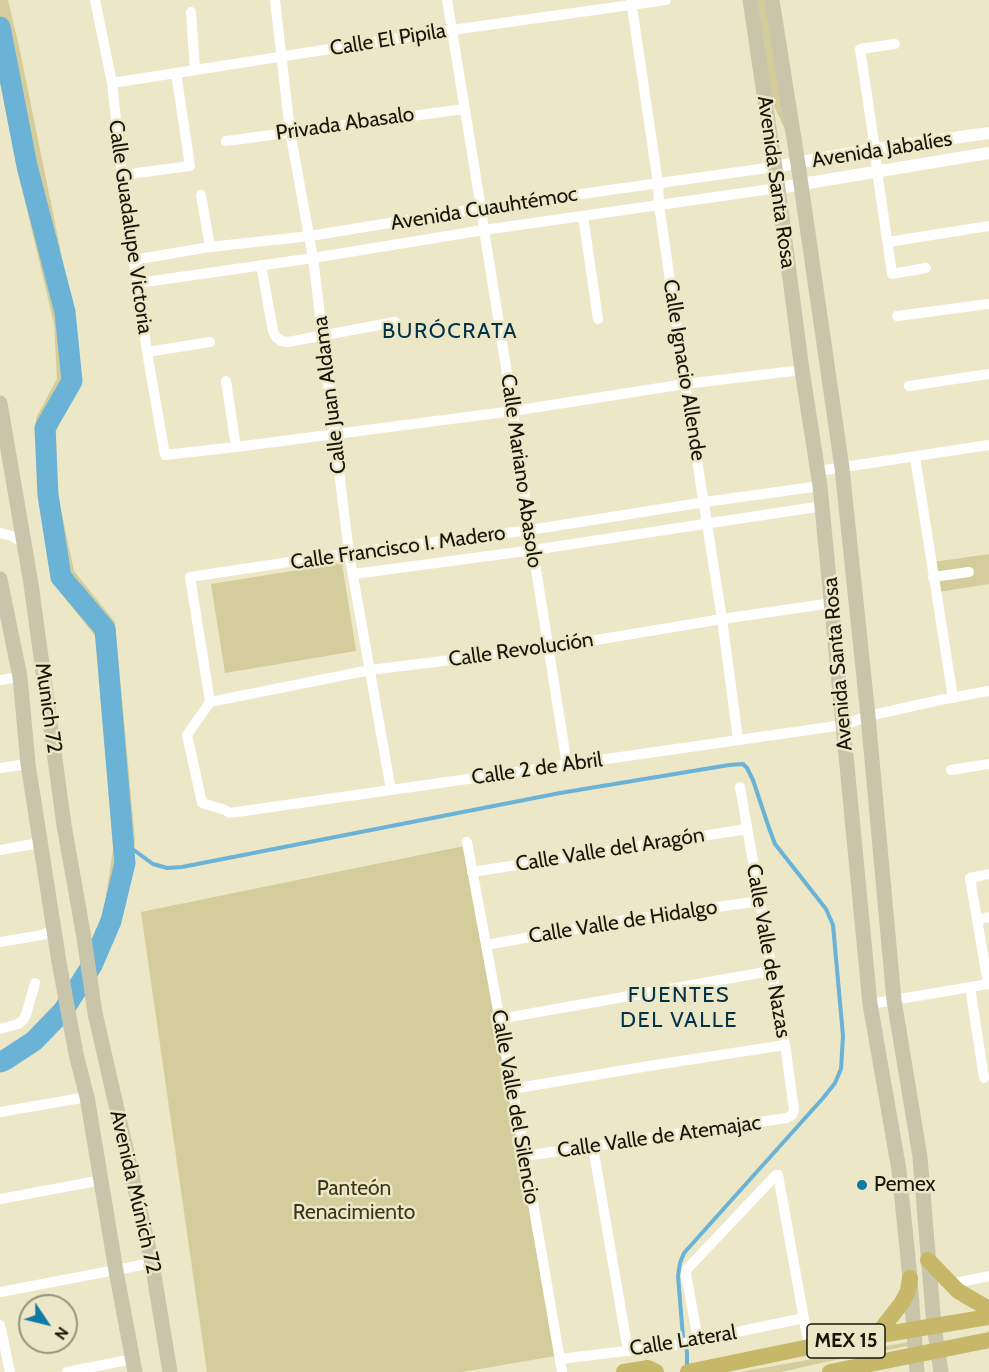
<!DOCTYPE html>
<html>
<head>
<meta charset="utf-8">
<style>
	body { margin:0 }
	#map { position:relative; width:989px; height:1372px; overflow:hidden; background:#ece7c7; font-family:Cabin,sans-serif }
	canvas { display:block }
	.north { position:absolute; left:18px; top:1294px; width:60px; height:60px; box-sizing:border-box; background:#ece7c7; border:2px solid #97937b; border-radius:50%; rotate:125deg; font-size:16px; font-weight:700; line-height:24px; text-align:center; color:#17160a }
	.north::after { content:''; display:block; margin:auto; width:21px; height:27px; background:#0f7aa4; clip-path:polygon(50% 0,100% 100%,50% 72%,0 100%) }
</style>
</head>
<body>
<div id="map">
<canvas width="989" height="1372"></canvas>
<div class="north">N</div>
</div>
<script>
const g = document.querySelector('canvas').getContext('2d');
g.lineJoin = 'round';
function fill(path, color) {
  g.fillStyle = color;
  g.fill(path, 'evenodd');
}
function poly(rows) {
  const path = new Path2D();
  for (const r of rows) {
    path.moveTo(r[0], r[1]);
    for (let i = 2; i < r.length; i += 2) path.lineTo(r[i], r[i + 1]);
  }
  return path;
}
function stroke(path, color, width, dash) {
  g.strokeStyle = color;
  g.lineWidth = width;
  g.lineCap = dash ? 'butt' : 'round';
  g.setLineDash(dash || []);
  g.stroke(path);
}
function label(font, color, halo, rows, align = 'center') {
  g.font = font + ' Cabin,sans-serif';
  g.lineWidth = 5;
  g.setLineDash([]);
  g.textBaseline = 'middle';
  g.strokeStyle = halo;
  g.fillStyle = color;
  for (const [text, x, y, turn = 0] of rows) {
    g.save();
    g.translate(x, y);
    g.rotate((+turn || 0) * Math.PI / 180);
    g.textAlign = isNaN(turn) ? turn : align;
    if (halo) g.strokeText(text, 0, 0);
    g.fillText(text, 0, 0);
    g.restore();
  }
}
fill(poly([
	[0,0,8,0,20,51,69,292,65,312,81,369,56,431,57,491,74,571,115,622,135,840,131,882,116,933,96,980,63,1011,80,965,102,922,113,849,96,637,51,581,38,496,36,418,57,379,54,324,18,172,0,81],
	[751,0,772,0,798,158,765,86],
	[989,554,989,584,938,592,933,562],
	[342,563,356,651,225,673,211,584],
	[464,846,555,1356,462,1372,207,1372,141,912],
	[909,1342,908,1346,825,1362,781,1372,740,1372]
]), '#d4cc9a');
stroke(poly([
	[124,843,153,864,167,868,182,867,560,793,729,765,743,764,747,768,753,780,769,828,775,844,826,909,833,925,843,1036,841,1069,835,1083,824,1097,684,1253,680,1263,678,1276,683,1337,687,1352,687,1368]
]), '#6bb2d7', 4);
stroke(poly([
	[0,27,27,166,65,312,72,381,45,428,48,495,61,577,105,629,125,863,111,921,92,965,63,1011,34,1041,5,1060,0,1062]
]), '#6bb2d7', 21);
stroke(poly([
	[95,0,112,83,122,175,133,260,138,283,147,352,165,455,236,447,513,411,685,384,802,370],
	[275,0,290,131,313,258,349,553,391,790],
	[447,0,481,208,484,230,513,411,533,550,567,765],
	[631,0,658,183,659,205,685,384,722,619,738,739],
	[191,12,195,70],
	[895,44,860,49,875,149,877,171,892,274,926,268],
	[112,83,452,30,666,0],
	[226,141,464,109],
	[122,175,190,166,176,73],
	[201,195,210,247],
	[583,216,598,319],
	[888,242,989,226],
	[133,260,210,247,310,236,481,208,774,167],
	[261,265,273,331,276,337,281,341,288,342,395,322],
	[138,283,313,258,484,230,778,188],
	[897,316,989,304],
	[147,352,210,342],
	[226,381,236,447],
	[909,386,989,374],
	[915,457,953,698],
	[818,471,989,445],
	[820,486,705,502,530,530,349,553,190,577,210,702,187,735,202,803,225,810,230,813,391,790,843,725,868,716,940,700,989,691],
	[0,533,12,536,25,545],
	[354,574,533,550,823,506],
	[933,577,969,572],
	[0,680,20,677],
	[210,702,370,670,548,648,722,619,832,603],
	[0,768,28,764],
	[951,770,989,764],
	[467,842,525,1156,562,1372],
	[0,850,39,843],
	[472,872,747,829],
	[977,920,989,917],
	[0,942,42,935,55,929],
	[486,945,625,920,760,901],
	[988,984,970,878,989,874],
	[970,987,984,1078],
	[870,1004,989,984],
	[499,1019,771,971],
	[0,1029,18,1024,23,1020,26,1015,35,983],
	[512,1089,649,1066,785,1045],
	[0,1112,87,1097],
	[593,1147,628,1351],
	[525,1156,787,1118,792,1115,794,1109,785,1045,740,787],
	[0,1199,102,1180],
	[951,1284,989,1276],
	[0,1292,152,1263],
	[0,1325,10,1372],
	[698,1340,686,1274,687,1269,776,1175,778,1175,809,1347],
	[560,1359,675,1345,804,1318],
	[67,1372,133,1359]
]), '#fff', 10);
stroke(poly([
	[774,167,875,149,989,133],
	[778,188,989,153]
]), '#fff', 12);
stroke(poly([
	[750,0,778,188,802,370,820,486,870,1004,899,1170,910,1278,917,1372],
	[772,0,798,164,842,468,868,716,894,1000,920,1157,934,1326,941,1372],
	[0,403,31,584,64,825,84,938,95,1013,152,1263,170,1372],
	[0,579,20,677,28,764,59,962,76,1054,87,1097,116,1271,135,1372]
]), '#c9c5aa', 15);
stroke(poly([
	[928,1260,958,1291,989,1309],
	[876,1336,901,1304,908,1291,910,1278],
	[624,1372,648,1368,656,1372],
	[688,1372,809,1347,989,1317],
	[830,1372,989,1340]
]), '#c6b868', 16);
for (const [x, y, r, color] of [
	[862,1185,6,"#0f7aa4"]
]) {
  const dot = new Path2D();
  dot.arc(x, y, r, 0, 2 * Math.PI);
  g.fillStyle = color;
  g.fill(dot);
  stroke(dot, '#ece7c7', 2);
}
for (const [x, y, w] of [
	[846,1341,78]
]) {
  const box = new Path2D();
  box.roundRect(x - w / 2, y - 17, w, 34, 4.5);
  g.fillStyle = '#ece7c7';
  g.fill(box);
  stroke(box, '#17160a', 1.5);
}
label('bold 20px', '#17160a', null, [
	["MEX 15",846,1341]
]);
label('21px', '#17160a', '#ece7c7', [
	["Calle El Pipila",388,40,-9],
	["Privada Abasalo",345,124,-8],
	["Avenida Jabalíes",882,150,-9],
	["Avenida Santa Rosa",776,182,82],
	["Avenida Cuauhtémoc",484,209,-9],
	["Calle Guadalupe Victoria",130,227,82],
	["Calle Ignacio Allende",684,370,81],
	["Calle Juan Aldama",330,395,-97],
	["Calle Mariano Abasolo",521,471,82],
	["Calle Francisco I. Madero",398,548,-8],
	["Calle Revolución",521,650,-8],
	["Avenida Santa Rosa",838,664,-95],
	["Munich 72",48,708,82],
	["Calle 2 de Abril",537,769,-8],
	["Calle Valle del Aragón",610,850,-9],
	["Calle Valle de Hidalgo",623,922,-9],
	["Calle Valle de Nazas",768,951,80],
	["Calle Valle del Silencio",515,1107,80],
	["Calle Valle de Atemajac",659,1137,-8],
	["Avenida Múnich 72",135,1192,77],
	["Calle Lateral",683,1341,-9]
]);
label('21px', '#17160a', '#ece7c7', [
	["Pemex",874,1185]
], 'left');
label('21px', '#3b3617', '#ece7c7', [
	["Panteón",354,1189],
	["Renacimiento",354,1213]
]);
g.letterSpacing = '1.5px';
label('22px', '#023247', '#ece7c7', [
	["BURÓCRATA",450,332],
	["FUENTES",679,996],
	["DEL VALLE",679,1021]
]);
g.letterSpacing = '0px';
</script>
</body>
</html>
